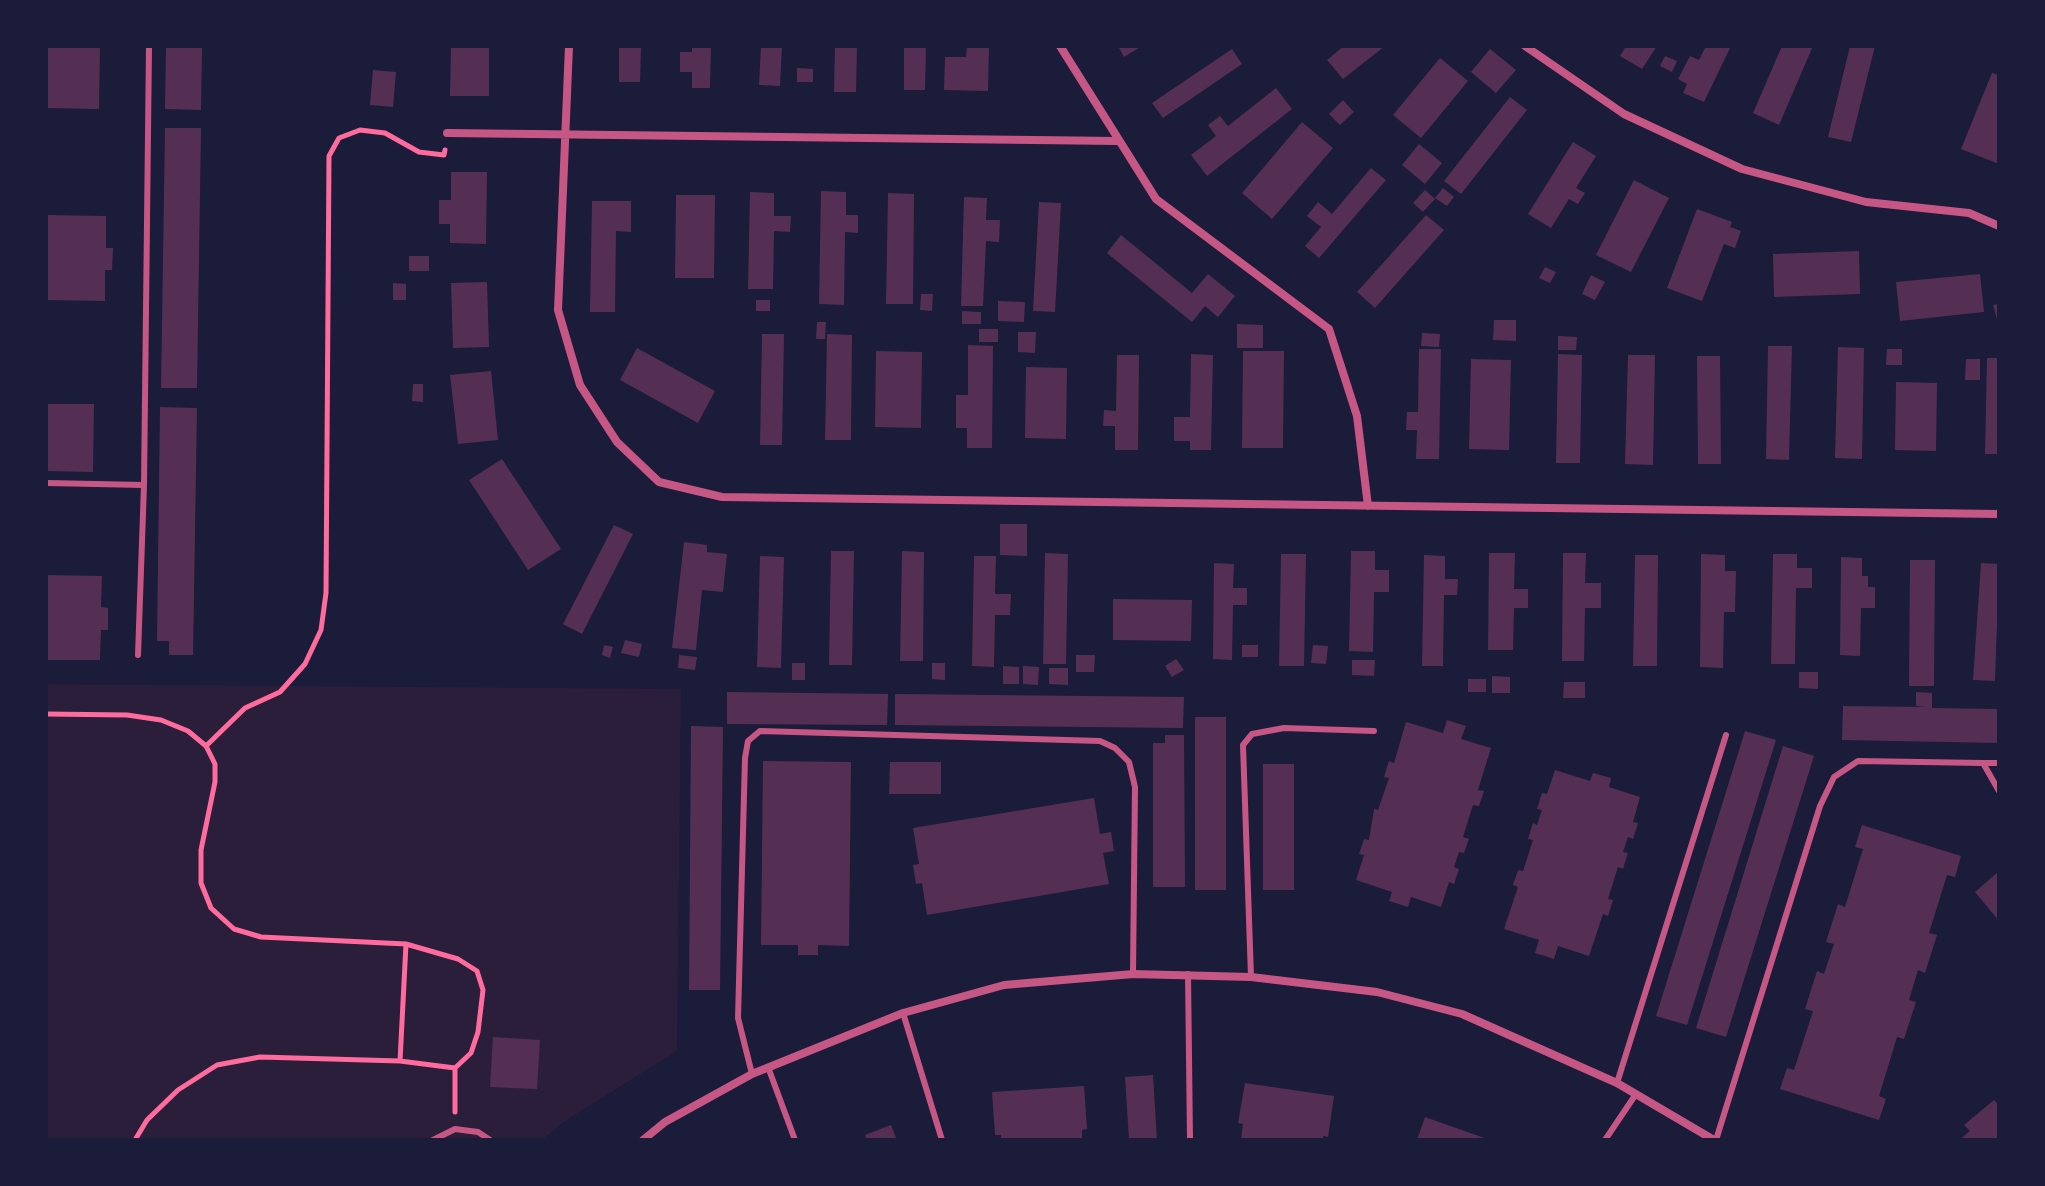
<!DOCTYPE html>
<html>
<head>
<meta charset="utf-8">
<style>
	body { margin:0 }
	#map { position:relative; width:2045px; height:1186px; overflow:hidden; background:#1b1b3a; font-family:Helvetica,sans-serif }
	canvas { display:block }
	.frame { position:absolute; inset:0; border:48px solid #1b1b3a; pointer-events:none }
</style>
</head>
<body>
<div id="map">
<canvas width="2045" height="1186"></canvas>
<div class="frame"></div>
</div>
<script>
const g = document.querySelector('canvas').getContext('2d');
g.lineJoin = 'round';
function fill(path, color) {
  g.fillStyle = color;
  g.fill(path, 'evenodd');
}
function poly(rows) {
  const path = new Path2D();
  for (const r of rows) {
    path.moveTo(r[0], r[1]);
    for (let i = 2; i < r.length; i += 2) path.lineTo(r[i], r[i + 1]);
  }
  return path;
}
function stroke(path, color, width, dash) {
  g.strokeStyle = color;
  g.lineWidth = width;
  g.lineCap = dash ? 'butt' : 'round';
  g.setLineDash(dash || []);
  g.stroke(path);
}
fill(poly([
	[46,684,681,689,677,1051,565,1121,542,1140,46,1140]
]), '#2a1e3b');
fill(poly([
	[46,46,100,46,99,109,46,108],
	[166,46,202,46,201,110,165,109],
	[451,46,489,46,489,96,450,96],
	[619,46,641,46,640,82,619,82],
	[692,46,711,46,710,88,692,88,692,72,680,72,680,52,692,52],
	[761,46,782,46,780,86,759,85],
	[835,46,857,46,856,92,834,92],
	[904,46,926,46,925,90,904,90],
	[967,46,989,46,988,91,944,90,945,57,966,57],
	[1118,46,1142,46,1124,57],
	[1344,46,1385,46,1343,79,1327,60],
	[1626,46,1657,46,1642,69,1620,56],
	[1706,46,1731,46,1704,102,1683,93,1687,84,1678,79,1690,56,1699,60],
	[1782,46,1813,46,1779,125,1753,113],
	[1850,46,1875,46,1851,142,1828,137],
	[1232,49,1242,64,1163,118,1152,103],
	[1490,49,1516,70,1496,93,1471,72],
	[1665,56,1677,61,1672,72,1660,66],
	[1440,58,1468,81,1421,138,1393,115],
	[797,68,813,69,813,82,797,82],
	[373,70,396,72,393,107,370,105],
	[1992,73,1999,75,1999,164,1961,149],
	[1276,88,1292,109,1207,176,1191,155,1216,136,1208,125,1220,116,1228,126],
	[1510,97,1527,110,1461,194,1444,181],
	[1343,100,1354,112,1340,125,1329,114],
	[1302,122,1333,148,1272,219,1242,193],
	[165,128,201,128,197,388,161,388],
	[1573,142,1596,156,1576,188,1585,193,1578,204,1569,199,1551,228,1528,214],
	[1419,144,1442,163,1425,184,1402,165],
	[1371,168,1386,180,1319,258,1305,246,1321,227,1307,216,1318,202,1332,214],
	[451,172,487,172,486,244,450,243,450,224,439,224,439,200,451,200],
	[1634,180,1669,198,1631,272,1596,255],
	[1443,188,1454,197,1447,206,1435,198],
	[1425,190,1435,199,1423,212,1413,203],
	[821,191,846,192,846,215,858,215,858,233,845,232,844,305,819,304],
	[750,192,774,193,774,216,791,216,790,232,774,231,773,289,748,289],
	[888,193,914,194,913,304,886,304],
	[676,195,715,195,714,278,675,278],
	[964,197,987,198,986,220,1000,220,999,242,986,241,983,306,961,306],
	[592,201,631,201,631,232,616,231,615,312,590,312],
	[1039,202,1061,203,1055,312,1033,311],
	[1697,209,1732,222,1730,227,1741,231,1735,248,1724,244,1702,301,1667,288],
	[46,215,106,216,106,248,113,248,112,270,105,270,105,301,46,300],
	[1426,215,1444,230,1375,308,1357,292],
	[1121,235,1192,293,1208,274,1235,296,1218,317,1205,306,1192,322,1107,253],
	[1859,251,1860,294,1774,297,1773,254],
	[409,256,429,256,429,271,409,271],
	[1545,267,1556,272,1550,283,1539,278],
	[1980,274,1984,312,1900,321,1896,282],
	[1591,275,1605,282,1595,300,1582,294],
	[487,282,489,347,453,348,451,283],
	[393,283,406,284,406,300,393,300],
	[921,294,933,294,932,311,920,310],
	[756,300,770,300,770,311,756,311],
	[998,301,1025,302,1024,322,998,321],
	[1999,304,1999,323,1998,323,1993,305],
	[962,311,981,312,981,324,962,324],
	[1494,320,1516,320,1516,341,1493,340],
	[817,322,826,322,825,339,816,339],
	[1237,324,1263,325,1263,348,1237,348],
	[979,329,998,329,998,342,979,342],
	[1018,332,1036,332,1035,353,1018,352],
	[1422,333,1440,334,1439,347,1421,346],
	[762,334,784,334,782,445,760,445],
	[827,334,852,335,851,440,825,440],
	[1558,336,1577,337,1576,350,1558,350],
	[968,345,993,346,992,448,967,448,967,428,956,428,956,395,968,395],
	[1768,346,1792,346,1789,460,1766,459],
	[1838,347,1864,348,1862,459,1835,458],
	[637,348,715,391,698,423,620,380],
	[1419,349,1441,349,1439,459,1416,459,1417,430,1406,430,1407,412,1418,412],
	[1887,349,1902,349,1902,365,1886,365],
	[876,351,922,352,921,428,875,427],
	[1243,351,1284,351,1283,448,1242,448],
	[1191,354,1213,355,1211,450,1190,450,1190,441,1174,441,1174,417,1190,417],
	[1558,354,1582,355,1580,463,1556,463],
	[1117,355,1139,355,1138,450,1115,450,1115,426,1103,426,1104,410,1116,411],
	[1628,355,1655,355,1653,465,1625,464],
	[1697,356,1720,356,1721,464,1698,464],
	[1987,358,1999,358,1999,454,1985,454],
	[1471,359,1511,360,1509,450,1469,449],
	[1966,359,1980,359,1980,380,1965,380],
	[1026,367,1067,368,1066,439,1025,438],
	[491,371,498,440,458,444,450,375],
	[1896,382,1937,383,1936,451,1895,450],
	[413,384,423,384,423,402,412,401],
	[46,404,94,404,93,472,46,471],
	[160,407,197,408,193,655,169,655,169,641,157,641],
	[502,459,561,549,528,570,469,480],
	[1000,524,1027,524,1027,556,1000,555],
	[614,525,633,534,582,634,563,624],
	[684,542,707,545,707,552,727,554,723,592,702,590,696,650,672,648],
	[831,551,854,551,852,665,829,665],
	[902,551,924,552,923,661,900,661],
	[1351,551,1375,551,1375,570,1389,570,1389,592,1374,592,1373,652,1349,651],
	[1045,553,1068,554,1066,664,1043,664],
	[1489,553,1515,553,1514,589,1528,589,1528,608,1514,608,1513,650,1488,650],
	[1563,553,1586,553,1585,583,1601,583,1601,608,1585,608,1584,661,1562,661],
	[1281,554,1306,554,1304,666,1279,666],
	[1701,554,1725,555,1725,571,1736,571,1735,612,1724,612,1723,668,1700,667],
	[1773,554,1797,554,1797,568,1812,568,1812,588,1796,588,1795,664,1771,664],
	[1424,555,1445,556,1445,579,1458,579,1457,595,1444,595,1443,666,1422,666],
	[1635,555,1658,555,1657,666,1633,666],
	[760,556,784,557,781,668,757,667],
	[974,556,996,556,995,594,1011,594,1010,615,995,615,994,667,972,666],
	[1841,557,1862,558,1862,576,1868,576,1868,587,1875,587,1875,608,1861,608,1860,656,1840,655],
	[1910,560,1935,560,1934,686,1909,686],
	[1214,563,1234,564,1233,588,1247,588,1247,605,1233,605,1232,660,1213,659],
	[1981,563,1999,564,1995,681,1973,680],
	[46,575,102,576,101,607,108,608,108,630,101,630,100,660,46,660],
	[1113,599,1192,600,1191,641,1113,640],
	[625,640,642,644,639,657,621,653],
	[604,645,613,647,610,658,602,655],
	[1242,645,1258,645,1258,657,1242,657],
	[1313,645,1328,646,1326,664,1311,663],
	[679,655,697,657,695,670,678,668],
	[1076,655,1095,655,1094,672,1076,672],
	[1176,659,1184,670,1172,677,1165,666],
	[1352,660,1375,660,1374,676,1352,675],
	[792,663,805,663,805,680,792,680],
	[932,663,945,663,945,680,932,679],
	[1003,666,1019,667,1019,684,1003,684],
	[1023,666,1039,667,1038,685,1023,684],
	[1049,668,1068,668,1068,685,1049,684],
	[1799,672,1818,672,1818,689,1799,688],
	[1492,676,1510,677,1510,693,1492,693],
	[1468,679,1486,679,1486,692,1468,692],
	[1564,682,1585,682,1585,698,1563,698],
	[727,692,888,694,887,725,727,724],
	[1916,692,1932,693,1932,708,1999,709,1999,743,1842,740,1843,706,1926,707,1916,706],
	[895,694,1184,697,1183,728,895,725],
	[1195,717,1226,717,1226,890,1195,890],
	[1447,720,1466,726,1461,739,1491,748,1478,790,1484,791,1479,806,1473,805,1463,837,1469,839,1464,853,1459,852,1454,867,1459,869,1454,884,1449,882,1441,907,1411,897,1408,907,1389,901,1392,892,1356,880,1364,855,1359,854,1364,839,1369,840,1374,809,1378,810,1389,778,1384,777,1389,761,1394,763,1406,722,1443,733],
	[691,726,723,727,720,990,689,990],
	[1745,731,1776,740,1687,1025,1656,1016],
	[1165,735,1184,735,1185,887,1153,887,1153,743,1165,743],
	[1783,746,1814,756,1726,1037,1696,1028],
	[763,761,851,762,849,946,818,945,818,955,798,955,798,945,761,945],
	[890,762,941,762,941,794,889,794],
	[1263,764,1294,764,1294,890,1263,890],
	[1555,770,1590,781,1593,773,1611,778,1609,787,1640,797,1633,822,1638,823,1633,839,1628,837,1623,852,1628,853,1623,869,1618,867,1608,899,1613,900,1608,916,1603,914,1589,956,1558,946,1554,959,1535,953,1539,940,1504,929,1518,887,1513,885,1518,870,1523,871,1533,840,1528,839,1533,823,1537,825,1542,810,1537,809,1542,793,1547,794],
	[1094,798,1100,834,1111,832,1114,851,1103,853,1109,884,927,915,922,883,916,884,913,865,919,864,913,828],
	[1862,825,1961,856,1955,877,1947,875,1929,933,1937,935,1925,973,1918,970,1909,1000,1916,1002,1904,1039,1897,1037,1879,1096,1886,1099,1879,1120,1780,1089,1787,1068,1794,1070,1813,1011,1805,1009,1817,971,1824,974,1834,944,1826,942,1838,904,1845,907,1863,849,1855,847],
	[1999,871,1999,921,1975,892],
	[493,1037,540,1040,537,1089,490,1087],
	[1153,1075,1157,1140,1129,1140,1125,1077],
	[1245,1083,1334,1096,1328,1137,1323,1136,1323,1140,1241,1140,1243,1124,1238,1123],
	[1084,1086,1087,1129,1082,1130,1082,1140,1001,1140,1001,1135,995,1135,992,1092],
	[1994,1100,1999,1106,1999,1140,1959,1140,1970,1131,1964,1125],
	[1425,1117,1490,1140,1417,1140],
	[891,1125,897,1140,867,1140,865,1135]
]), '#542f53');
stroke(poly([
	[46,714,127,715,161,720,188,731,206,746,215,764,215,782,201,850,201,883,211,908,234,929,261,937,406,944,458,959,477,971,483,990,478,1032,471,1053,455,1068,400,1061,260,1057,217,1065,178,1090,147,1120,135,1140],
	[206,746,245,708,280,692,305,664,321,630,326,593,329,156,339,138,360,130,385,133,419,152,444,155,445,150],
	[400,1061,406,944],
	[455,1112,455,1068]
]), '#ff6b9d', 5);
stroke(poly([
	[46,483,144,485],
	[138,655,144,485,149,46],
	[1983,763,1999,763],
	[1188,974,1190,1140],
	[1251,977,1243,745,1252,734,1284,728,1374,731],
	[903,1013,942,1140],
	[768,1067,795,1140],
	[752,1074,738,1018,745,758,748,741,760,731,1100,741,1115,748,1129,762,1135,787,1133,974],
	[1617,1083,1726,735],
	[433,1140,455,1129,478,1132,490,1140],
	[1605,1140,1636,1094],
	[1716,1140,1820,806,1834,777,1858,761,1983,763,1999,791]
]), '#c65784', 6);
stroke(poly([
	[569,46,558,310,580,385,617,442,659,482,722,497,1999,514],
	[1060,46,1156,199,1329,329,1357,416,1368,506],
	[1525,46,1624,114,1742,169,1866,202,1969,213,1999,226],
	[447,133,1117,141],
	[643,1140,665,1122,752,1074,903,1013,1004,985,1133,974,1251,977,1377,992,1462,1014,1617,1083,1714,1140]
]), '#c65784', 8);
</script>
</body>
</html>
